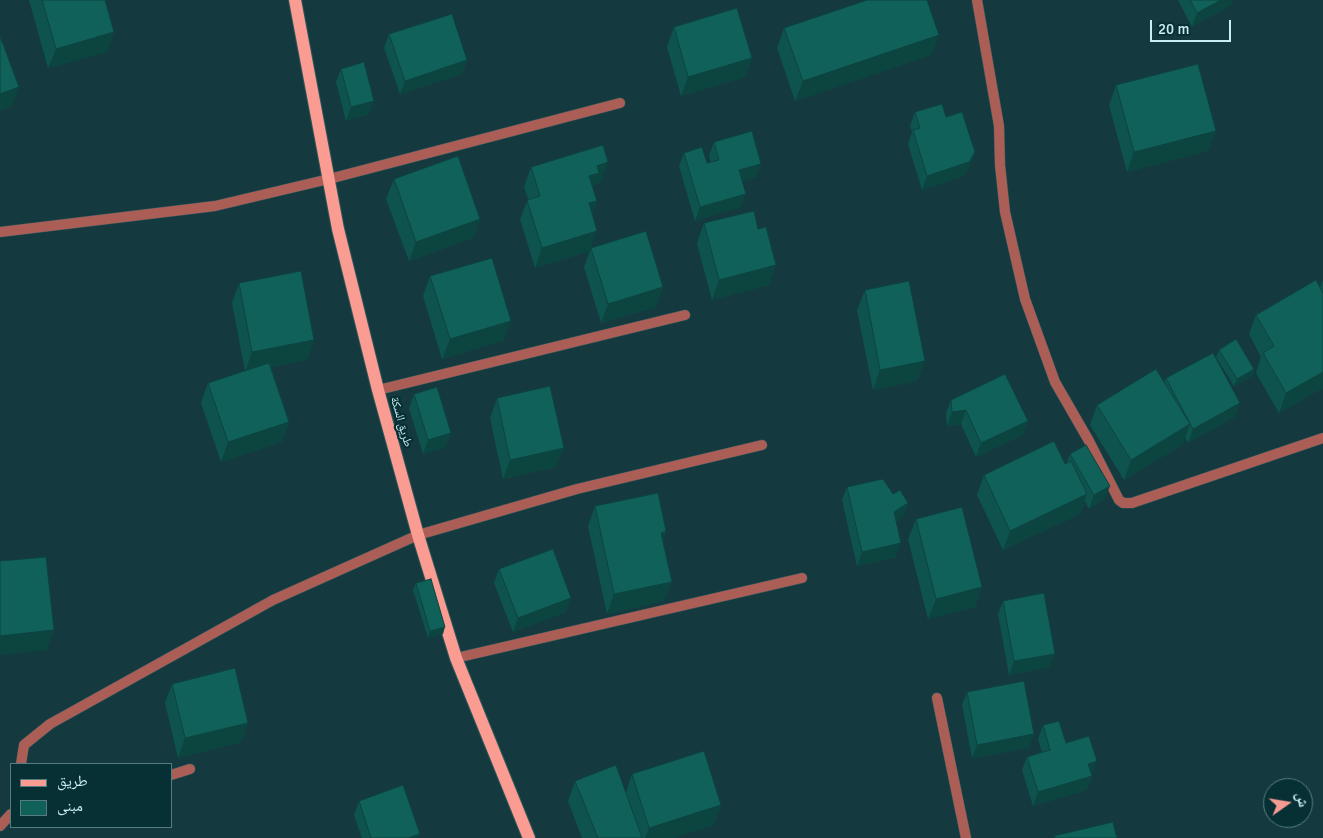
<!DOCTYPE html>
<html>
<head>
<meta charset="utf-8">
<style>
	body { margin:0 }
	#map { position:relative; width:1323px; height:838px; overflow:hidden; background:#143a3f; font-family:Signika,"Noto Naskh Arabic",sans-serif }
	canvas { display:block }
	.legend { position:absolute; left:10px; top:763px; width:162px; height:65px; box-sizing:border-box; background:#073035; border:1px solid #557c81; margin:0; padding:6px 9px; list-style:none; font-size:15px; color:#cbeef3 }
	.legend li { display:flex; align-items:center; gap:10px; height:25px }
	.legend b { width:25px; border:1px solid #557c81 }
	.north { position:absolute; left:1263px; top:778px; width:50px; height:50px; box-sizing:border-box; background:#073035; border:1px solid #557c81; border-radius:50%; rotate:77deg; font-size:14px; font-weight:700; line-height:20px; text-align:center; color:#cbeef3 }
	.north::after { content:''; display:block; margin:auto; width:18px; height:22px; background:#f59c92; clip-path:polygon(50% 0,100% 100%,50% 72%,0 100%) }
	.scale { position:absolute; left:1150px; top:20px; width:81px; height:22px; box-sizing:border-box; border:2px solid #cbeef3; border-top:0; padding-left:6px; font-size:15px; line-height:18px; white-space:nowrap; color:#cbeef3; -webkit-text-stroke:4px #073035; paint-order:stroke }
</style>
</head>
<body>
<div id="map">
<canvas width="1323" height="838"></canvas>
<ul class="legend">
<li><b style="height:6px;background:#fa9c91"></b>طريق</li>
<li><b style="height:14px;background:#11615b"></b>مبنى</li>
</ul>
<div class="north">ش</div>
<div class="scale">20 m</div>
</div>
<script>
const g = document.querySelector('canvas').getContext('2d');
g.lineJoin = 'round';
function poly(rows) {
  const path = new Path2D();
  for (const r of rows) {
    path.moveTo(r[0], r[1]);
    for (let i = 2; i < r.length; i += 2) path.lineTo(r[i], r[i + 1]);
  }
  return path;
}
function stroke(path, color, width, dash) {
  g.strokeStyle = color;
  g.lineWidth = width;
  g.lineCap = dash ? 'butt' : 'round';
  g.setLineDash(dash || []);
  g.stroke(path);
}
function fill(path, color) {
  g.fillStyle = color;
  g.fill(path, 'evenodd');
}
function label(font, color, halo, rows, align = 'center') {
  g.font = font + ' Signika,"Noto Naskh Arabic",sans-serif';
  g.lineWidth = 4.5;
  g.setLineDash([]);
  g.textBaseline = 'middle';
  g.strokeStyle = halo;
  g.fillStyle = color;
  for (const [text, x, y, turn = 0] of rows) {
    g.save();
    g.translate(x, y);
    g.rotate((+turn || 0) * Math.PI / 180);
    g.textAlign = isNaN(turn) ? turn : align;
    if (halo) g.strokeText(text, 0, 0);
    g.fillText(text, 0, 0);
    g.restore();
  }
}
const minor = poly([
	[977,0,999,126,1000,165,1005,212,1025,299,1055,382,1089,441,1119,500,1123,503,1132,503,1323,438],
	[0,232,215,206,329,179,620,103],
	[378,390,685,315],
	[456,658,802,578],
	[937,698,966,838],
	[21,764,24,745,50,724,273,600,418,535,577,489,762,445],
	[171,775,190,769],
	[0,826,11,814]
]);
const primary = poly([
	[295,0,338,229,378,390,418,535,456,658,529,838]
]);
stroke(minor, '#31575c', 11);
stroke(primary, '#31575c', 14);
stroke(minor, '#aa5e56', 10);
stroke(primary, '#fa9c91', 12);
fill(poly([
	[29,0,105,0,114,32,107,52,48,68],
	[1178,0,1233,0,1231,5,1192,27],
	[674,27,752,58,745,77,681,96,667,47],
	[784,28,939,35,931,55,795,101,777,48],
	[389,34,467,60,462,74,400,94,384,48],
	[341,69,369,114,346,121,336,82],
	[1116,85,1208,151,1127,172,1109,105],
	[915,112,946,117,970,166,964,176,922,190,908,144,912,132,910,126],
	[714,142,756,177,742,181,741,207,695,221,679,166,684,153,707,163,711,162,709,156],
	[531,167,601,182,595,184,593,188,597,201,592,214,591,248,663,287,656,307,601,323,584,267,590,251,535,268,520,219,528,199,524,187],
	[394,179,480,219,473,238,409,261,386,199],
	[704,223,758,229,769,285,712,300,697,243],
	[430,276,504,340,442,359,423,296],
	[1323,280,1323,388,1279,413,1256,373,1261,357,1249,334,1256,315,1320,288],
	[239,283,314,340,307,360,271,367,289,422,282,442,221,462,201,403,208,383,245,371,232,303],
	[865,290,917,381,873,390,857,310],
	[1219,350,1254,369,1252,376,1234,386,1216,357],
	[1166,378,1235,417,1188,443,1185,437,1183,444,1124,480,1090,425,1097,405,1164,382],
	[414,394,446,447,423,454,409,408],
	[497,398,556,467,503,479,490,418],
	[951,400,1023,435,976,457,961,424,947,426,946,414],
	[1070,454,1105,499,1089,509,1085,501,1080,514,1003,550,977,495,984,475,1065,464,1066,464],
	[847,487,893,494,908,503,903,517,896,521,896,557,857,566,842,500],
	[595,506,666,531,663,541,664,601,607,614,588,526],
	[916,519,982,587,975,607,928,619,908,539],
	[499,569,566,612,513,632,494,583],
	[416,583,443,634,428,638,413,590],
	[1003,601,1050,667,1009,675,998,614],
	[172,684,248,723,241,742,178,758,165,703],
	[967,692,1029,748,972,758,962,705],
	[1043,725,1066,743,1092,776,1087,790,1033,806,1022,770,1027,757,1042,752,1038,739],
	[632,774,714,825,673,838,582,838,568,801,575,781,626,792],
	[359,801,418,838,362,838,354,815]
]), '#0f534e');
fill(poly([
	[1221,0,1233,0,1231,5,1192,27,1197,13],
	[114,32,107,52,48,68,56,49],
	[939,35,931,55,795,101,803,81],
	[752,58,745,77,681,96,688,77],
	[467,60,462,74,400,94,405,81],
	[19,87,12,106,0,111,0,94],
	[374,101,369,114,346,121,351,107],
	[1216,131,1208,151,1127,172,1134,152],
	[975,152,970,166,964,176,922,190,927,176],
	[608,162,601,182,595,184,592,193,589,176,597,166],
	[761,164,756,177,734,184,739,170],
	[746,194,741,207,695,221,700,207],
	[597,201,590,221,589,203],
	[480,219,473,238,409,261,416,242],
	[597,231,590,251,535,268,542,248],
	[776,265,769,285,712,300,719,280],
	[663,287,656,307,601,323,608,304],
	[511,321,504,340,442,359,450,339],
	[314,340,307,360,245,372,252,352],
	[925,361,917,381,873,390,880,370],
	[1254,369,1252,376,1234,386,1237,379],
	[1323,372,1323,388,1279,413,1286,393],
	[1240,403,1235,417,1188,443,1193,429],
	[966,410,961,424,947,426,952,412],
	[1028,421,1023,435,976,457,981,443],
	[289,422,282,442,221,462,228,442],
	[1190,424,1183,444,1124,480,1131,460],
	[451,433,446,447,423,454,428,440],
	[564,448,556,467,503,479,510,460],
	[1110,486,1105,499,1089,509,1094,495],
	[1087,494,1080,514,1003,550,1010,531],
	[908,503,903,517,889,526,894,512],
	[666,531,659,551,661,533],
	[901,543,896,557,857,566,862,552],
	[672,582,664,601,607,614,614,594],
	[982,587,975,607,928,619,936,599],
	[571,598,566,612,513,632,518,618],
	[445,627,443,634,428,638,430,631],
	[54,630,47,650,0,655,0,636],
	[1055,654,1050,667,1009,675,1014,661],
	[248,723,241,742,178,758,185,738],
	[1034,734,1029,748,972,758,977,745],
	[1097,761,1092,775,1088,764],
	[1092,776,1087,790,1033,806,1038,792],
	[721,805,714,825,673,838,645,838,649,828],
	[420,834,418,838,408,838]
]), '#0c4440');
const building = poly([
	[42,0,105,0,114,32,56,49,42,0],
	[867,0,927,0,939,35,803,81,784,28,867,0],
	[1190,0,1221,0,1197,13,1190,0],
	[737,8,752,58,688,77,674,27,737,8],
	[452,14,467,60,405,81,389,34,452,14],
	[0,36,19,87,0,94,0,36],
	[364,62,374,101,351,107,341,69,364,62],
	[1198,64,1216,131,1134,152,1116,85,1198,64],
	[942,104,946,117,962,112,975,152,969,162,927,176,913,130,920,128,915,112,942,104],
	[752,131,761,164,739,170,746,194,700,207,684,153,702,147,707,163,719,160,714,142,752,131],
	[603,145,608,162,597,166,599,173,589,176,597,201,589,203,597,231,542,248,527,200,540,196,531,167,603,145],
	[458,156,480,219,416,242,394,179,458,156],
	[754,211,758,229,766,227,776,265,719,280,704,223,754,211],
	[646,231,663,287,608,304,591,248,646,231],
	[492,258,511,321,450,339,430,276,492,258],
	[301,271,314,340,252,352,239,283,301,271],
	[1316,280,1323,293,1323,372,1286,393,1263,353,1274,346,1256,315,1316,280],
	[909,281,925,361,880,370,865,290,909,281],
	[1236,339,1254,369,1237,379,1219,350,1236,339],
	[1213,353,1240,403,1193,429,1166,378,1213,353],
	[269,363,289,422,228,442,208,383,269,363],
	[1156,369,1190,424,1131,460,1097,405,1156,369],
	[1005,374,1028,421,981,443,966,410,952,412,951,400,1005,374],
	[550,386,564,448,510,460,497,398,550,386],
	[437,387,451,433,428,440,414,394,437,387],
	[1054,441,1065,464,1071,461,1087,494,1010,531,984,475,1054,441],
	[1086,445,1110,486,1094,495,1070,454,1086,445],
	[883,479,893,494,900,490,908,503,894,512,901,543,862,552,847,487,883,479],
	[658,493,666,531,661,533,672,582,614,594,595,506,658,493],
	[962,507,982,587,936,599,916,519,962,507],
	[553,549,571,598,518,618,499,569,553,549],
	[46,557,54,630,0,636,0,561,46,557],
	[431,579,445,627,430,631,416,583,431,579],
	[1044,593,1055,654,1014,661,1003,601,1044,593],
	[235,668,248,723,185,738,172,684,235,668],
	[1024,681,1034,734,977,745,967,692,1024,681],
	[1059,721,1066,743,1089,736,1097,761,1088,764,1092,776,1038,792,1027,757,1050,750,1043,725,1059,721],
	[704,751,721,805,649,828,632,774,704,751],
	[616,765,642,838,598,838,575,781,616,765],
	[403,785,420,834,408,838,371,838,359,801,403,785],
	[1113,822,1117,838,1055,838,1054,836,1113,822]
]);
fill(building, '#11615b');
stroke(building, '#0c4440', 1);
label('12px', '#cbeef3', '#073035', [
	["طريق السكة",401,422,74]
]);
</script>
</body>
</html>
